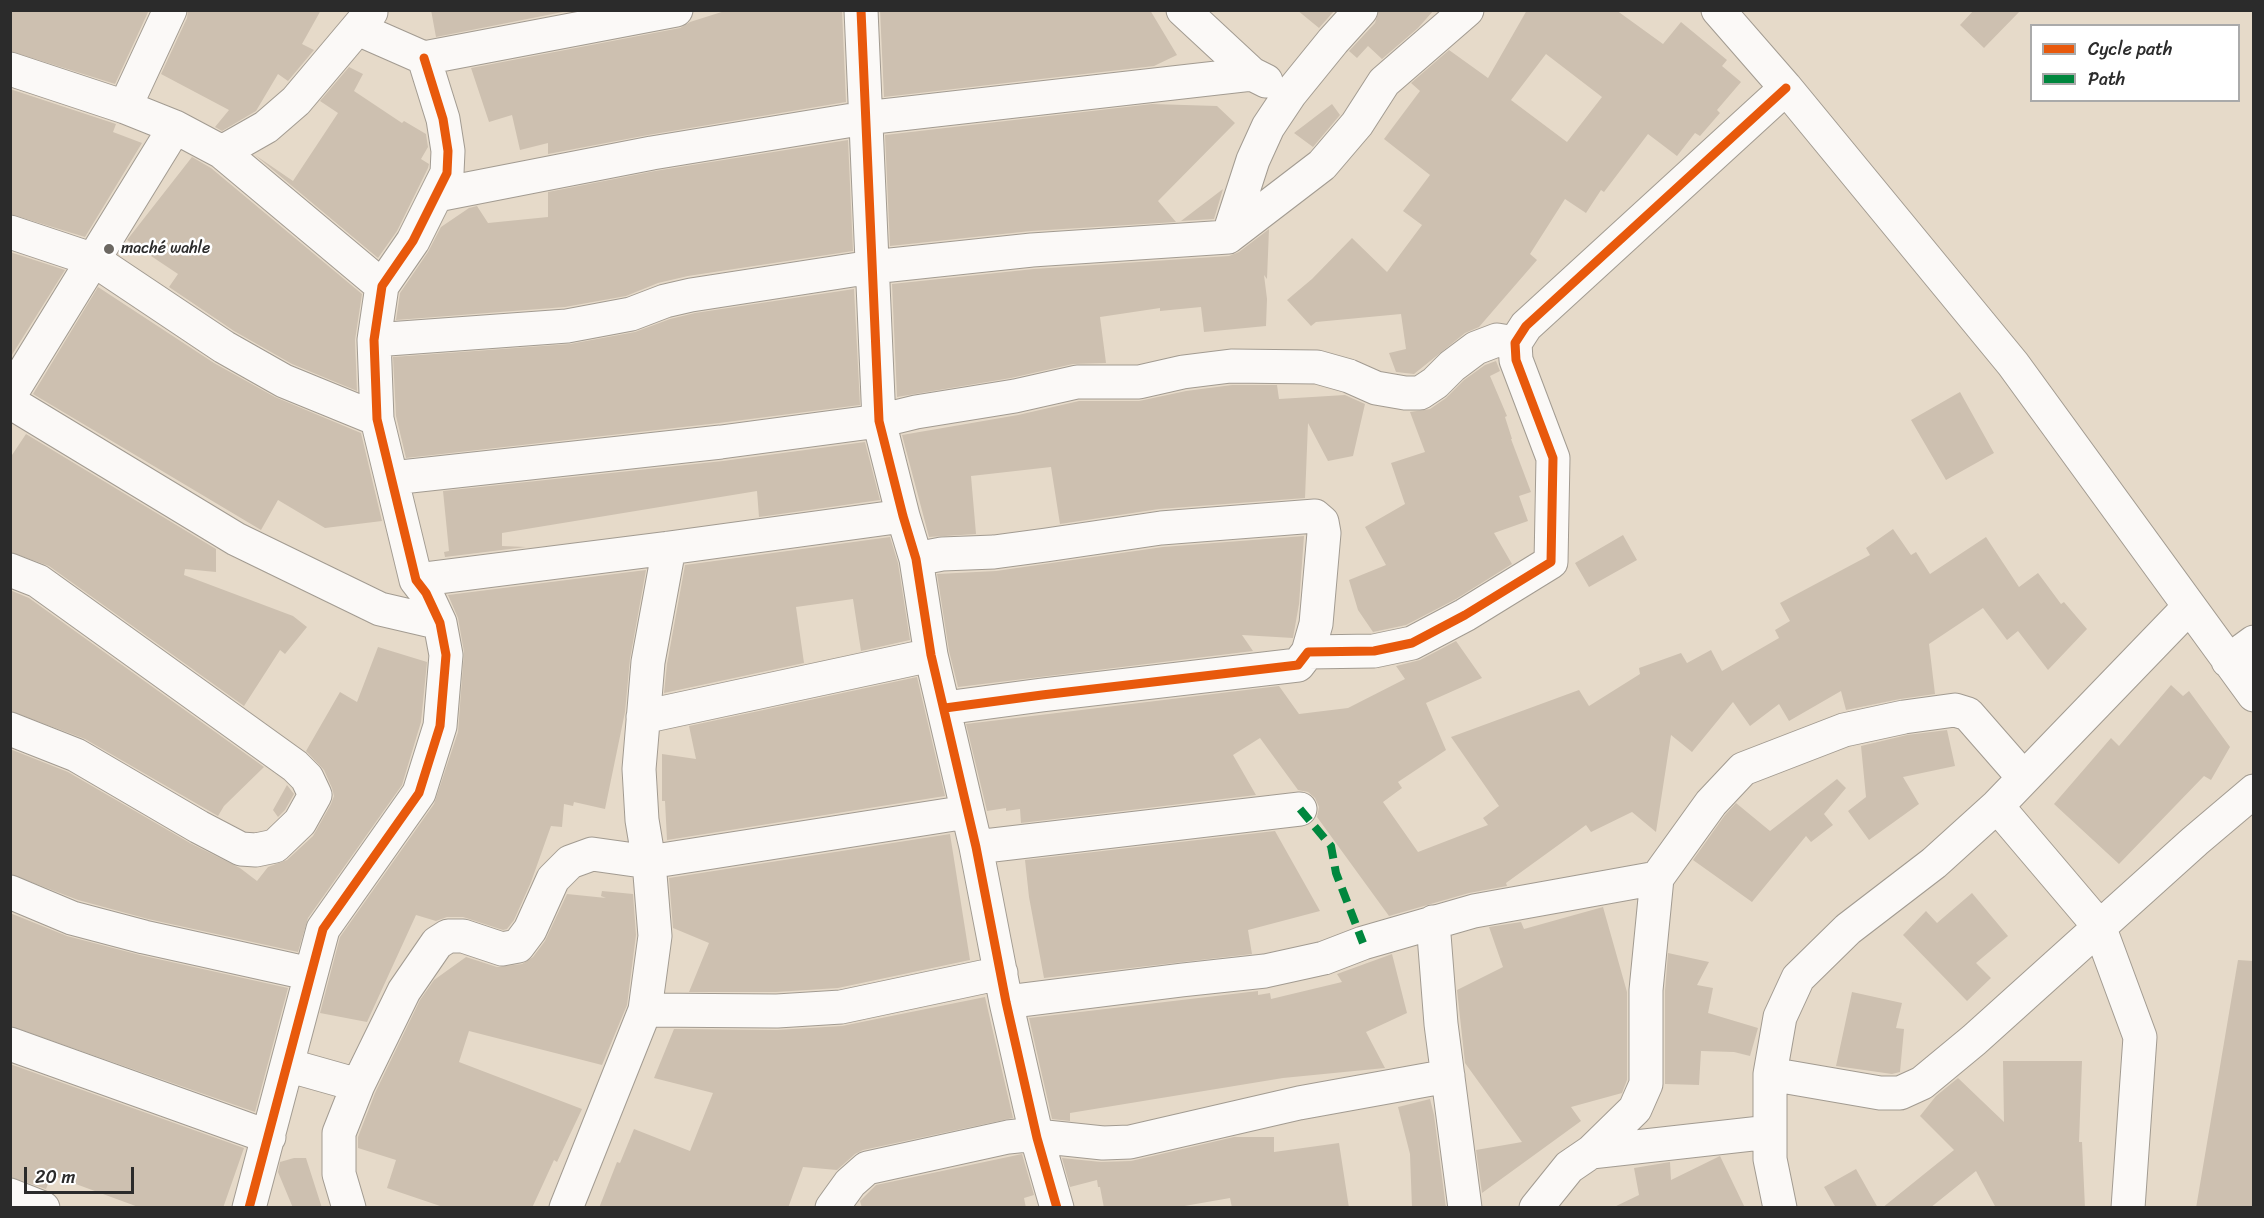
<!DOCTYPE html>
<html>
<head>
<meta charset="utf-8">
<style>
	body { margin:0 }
	#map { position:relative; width:2264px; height:1218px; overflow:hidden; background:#e6dac9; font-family:Sriracha,sans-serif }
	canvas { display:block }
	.frame { position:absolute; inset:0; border:12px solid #2b2b2b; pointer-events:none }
	.legend { position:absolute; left:2030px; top:24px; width:210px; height:78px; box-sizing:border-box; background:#fff; border:2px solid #aaa; margin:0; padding:8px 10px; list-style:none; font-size:18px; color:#2b2b2b }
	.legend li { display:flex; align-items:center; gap:12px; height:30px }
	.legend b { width:30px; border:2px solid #aaa }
	.scale { position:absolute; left:24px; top:1167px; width:110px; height:27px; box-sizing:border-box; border:3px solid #2b2b2b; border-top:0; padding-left:8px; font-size:18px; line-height:21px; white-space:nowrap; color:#2b2b2b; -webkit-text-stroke:4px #fff; paint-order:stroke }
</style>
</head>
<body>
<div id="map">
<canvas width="2264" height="1218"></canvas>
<div class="frame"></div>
<ul class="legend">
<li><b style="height:8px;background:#e8590c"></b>Cycle path</li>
<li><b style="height:8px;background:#00873e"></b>Path</li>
</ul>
<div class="scale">20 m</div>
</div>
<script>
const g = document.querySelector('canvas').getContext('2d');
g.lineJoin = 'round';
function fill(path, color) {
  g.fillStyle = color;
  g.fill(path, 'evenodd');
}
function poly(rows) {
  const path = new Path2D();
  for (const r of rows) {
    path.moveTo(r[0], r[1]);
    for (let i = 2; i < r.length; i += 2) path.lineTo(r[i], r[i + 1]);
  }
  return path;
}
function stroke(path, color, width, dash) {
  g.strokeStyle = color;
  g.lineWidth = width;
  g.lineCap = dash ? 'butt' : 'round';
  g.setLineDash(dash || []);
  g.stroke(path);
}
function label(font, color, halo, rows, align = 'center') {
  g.font = font + ' Sriracha,sans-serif';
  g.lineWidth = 5;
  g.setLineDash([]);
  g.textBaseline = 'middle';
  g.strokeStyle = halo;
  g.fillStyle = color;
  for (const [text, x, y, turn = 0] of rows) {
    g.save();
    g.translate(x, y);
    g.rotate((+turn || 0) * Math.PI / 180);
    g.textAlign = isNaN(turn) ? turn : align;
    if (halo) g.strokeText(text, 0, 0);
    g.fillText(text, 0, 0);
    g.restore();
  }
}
fill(poly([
	[10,10,149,10,115,84,10,51],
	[188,10,321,10,302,44,314,50,288,81,278,74,256,111,222,131,215,127,229,110,161,74,187,18],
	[431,10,573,10,436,37],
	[728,10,842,10,846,102,648,135,548,154,548,143,520,150,512,115,489,122,471,68,680,28,690,22],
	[880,10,1150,10,1177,55,1154,66,884,97],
	[1297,10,1335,10,1319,28],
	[1379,10,1434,10,1418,28,1382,59,1368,46,1357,58,1349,51,1375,23],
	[1527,10,1616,10,1663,44,1681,22,1727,60,1722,66,1741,82,1717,110,1720,113,1700,136,1695,133,1677,156,1648,134,1604,192,1601,190,1586,213,1565,199,1530,254,1537,260,1479,327,1465,333,1414,374,1396,372,1389,353,1406,349,1401,314,1316,322,1311,326,1287,300,1312,279,1352,238,1387,272,1422,225,1403,211,1430,175,1384,139,1420,91,1411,83,1449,50,1488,78],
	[1546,54,1602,97,1567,142,1511,100],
	[1974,10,2021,10,1984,48,1960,25],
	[349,67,363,74,354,91,402,123,404,121,426,134,428,147,421,159,429,164,428,168,397,231,378,258,255,155,293,181,338,113,320,101],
	[10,89,116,124,113,132,142,143,85,237,10,214],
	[1152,104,1217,106,1235,123,1158,201,1176,222,1031,231,890,246,885,135],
	[1332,104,1340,115,1313,147,1294,133],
	[848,140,853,251,688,276,658,283,626,296,565,307,396,320,400,293,428,252,441,227,469,208,477,206,488,223,548,217,548,192,655,171],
	[192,157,211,168,362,294,355,340,357,391,292,364,234,331,169,287,178,274,127,240],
	[1223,189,1214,219,1181,221],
	[1269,229,1267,279,1264,275,1267,299,1266,326,1204,332,1201,307,1160,311,1160,308,1100,317,1106,363,1073,364,1011,378,897,397,892,284,1034,269,1229,256,1239,252],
	[10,252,65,270,10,358],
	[98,287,214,363,275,397,361,433,382,521,325,528,278,500,261,530,33,394],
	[854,289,860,405,719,423,406,458,396,416,393,357,570,344,635,332,670,319,695,313],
	[1496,361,1500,371,1490,376,1507,416,1505,417,1512,439,1511,439,1531,492,1519,496,1528,521,1494,533,1512,564,1456,599,1406,625,1373,632,1358,610,1349,580,1386,565,1365,527,1405,504,1391,463,1425,452,1410,412,1430,409,1446,398,1464,380,1485,365],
	[1232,385,1277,385,1279,399,1345,395,1365,404,1353,456,1328,461,1308,423,1305,498,1159,509,1060,524,1051,467,971,476,976,534,929,537,902,435,1018,415,1079,401,1139,401,1186,391],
	[1960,392,1994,453,1946,480,1911,420],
	[26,434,216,549,216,572,185,569,184,575,293,616,307,627,285,654,280,650,244,706,49,566,10,552,10,458],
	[865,442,880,500,759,517,757,491,502,533,502,546,526,547,445,557,444,552,449,551,443,491,723,461],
	[1893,529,1911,555,1916,552,1930,574,1986,537,2019,587,2038,573,2061,604,2064,602,2087,629,2048,670,2018,631,2007,640,1983,608,1929,644,1935,694,1900,699,1846,710,1841,691,1789,721,1779,704,1750,726,1733,702,1692,752,1671,735,1656,832,1632,812,1591,832,1586,825,1506,883,1507,886,1469,893,1389,916,1317,817,1319,807,1315,798,1308,792,1298,790,1260,738,1233,755,1256,795,1021,823,1020,809,1006,811,1006,808,987,811,966,724,1279,686,1299,714,1348,708,1405,679,1396,666,1420,660,1456,641,1482,678,1426,703,1446,750,1398,782,1402,788,1383,802,1418,852,1488,825,1483,818,1499,806,1451,737,1579,690,1589,706,1640,674,1639,668,1681,653,1687,663,1711,650,1722,671,1779,638,1775,630,1790,621,1780,603,1870,555,1866,548],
	[1623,535,1637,560,1589,587,1575,563],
	[1304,536,1299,604,1293,638,1242,635,1253,651,958,687,949,651,937,574,996,571,1163,547],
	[890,537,898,563,910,640,861,651,853,599,796,607,804,663,664,693,667,664,685,565],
	[646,570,630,659,625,712,605,809,574,802,573,806,564,804,562,827,551,826,531,882,514,920,507,929,503,930,463,917,447,917,436,921,416,915,367,1022,320,1013,340,937,434,804,458,732,464,652,458,618,448,595],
	[10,590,29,598,264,767,224,806,218,816,85,739,10,711],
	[378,647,427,662,421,722,402,785,308,918,298,952,148,919,78,900,10,874,10,749,68,772,190,843,240,868,257,881,268,867,287,860,313,836,331,804,334,796,332,788,324,770,306,751,340,692,357,702],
	[917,677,945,796,667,840,665,801,662,801,662,754,696,759,689,726],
	[2171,685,2183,696,2189,691,2230,747,2211,780,2204,776,2119,864,2054,804,2111,738,2119,746],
	[1947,730,1955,766,1903,777,1919,804,1869,840,1848,811,1866,797,1861,746,1907,735],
	[1837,779,1846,788,1824,814,1833,825,1811,842,1806,836,1752,902,1693,860,1725,815,1736,803,1770,831],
	[287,785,294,794,285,810,278,817,273,810],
	[1275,831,1320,911,1248,930,1252,954,1044,978,1029,897,1025,860],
	[950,834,970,960,838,988,776,992,689,992,709,943,673,928,669,878],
	[602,891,633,894,636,935,627,1005,602,1065,469,1031,459,1062,582,1109,557,1162,554,1160,532,1208,446,1208,387,1188,396,1160,358,1148,358,1137,375,1093,420,1000,434,980,466,957,497,967,522,964,533,957,545,941,567,894,606,898,601,896],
	[1972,893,2008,936,1976,963,1991,978,1967,1001,1903,935,1926,911,1937,923],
	[1603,907,1627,992,1627,1080,1622,1093,1571,1107,1581,1121,1482,1193,1476,1150,1522,1142,1465,1063,1457,990,1503,967,1489,927,1521,922,1524,929],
	[10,913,67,936,140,955,288,988,255,1112,10,1026],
	[1668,953,1709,962,1697,985,1713,988,1708,1013,1758,1028,1750,1056,1734,1052,1701,1051,1699,1085,1665,1084,1665,991],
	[1392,954,1407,1013,1366,1032,1385,1068,1283,1078,1070,1113,1070,1121,1052,1119,1029,1018,1258,991,1258,995,1270,993,1271,999,1342,982,1337,974],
	[2238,960,2253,961,2253,1208,2196,1208],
	[1852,992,1902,1003,1896,1028,1904,1029,1900,1072,1892,1074,1836,1066],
	[985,997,1013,1118,863,1150,855,1154,837,1170,803,1167,788,1208,599,1208,617,1162,620,1163,634,1129,690,1151,713,1093,654,1078,674,1029,777,1030,842,1026],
	[2003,1061,2082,1061,2079,1142,2082,1142,2085,1208,1996,1208,1976,1171,1930,1208,1882,1208,1954,1150,1920,1116,1936,1096,1958,1078,2004,1122],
	[10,1064,244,1148,223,1208,141,1208,54,1176,51,1176,46,1189,10,1177],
	[1430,1099,1434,1115,1446,1208,1412,1208,1410,1154,1398,1107],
	[1234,1137,1274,1137,1274,1152,1339,1143,1349,1208,1232,1208,1230,1198,1173,1208,1104,1208,1100,1187,1098,1187,1097,1180,1070,1187,1062,1158,1101,1162,1131,1161],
	[1022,1154,1034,1195,1024,1198,1026,1208,862,1208,860,1201,876,1185],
	[1720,1156,1745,1208,1612,1208,1639,1195,1634,1168,1670,1162,1671,1180],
	[294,1158,306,1158,322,1208,293,1208,278,1172,280,1162],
	[1856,1169,1878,1208,1836,1208,1824,1187]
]), '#cdc0b0');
const street = poly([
	[861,10,879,421,903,516,916,559,931,655,976,847,1006,1002,1037,1138,1057,1208],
	[1183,10,1252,74,1266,81],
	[1718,10,1786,88,2013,364,2254,695],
	[358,29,424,58,676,10],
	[10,69,125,107,175,127,222,152,382,286],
	[125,107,170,10],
	[222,152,266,127,296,101,371,12],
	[437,195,652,153,865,118,1252,74],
	[10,232,94,260,224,347,284,381,377,419],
	[1228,237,1253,160,1268,127,1290,94,1333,41,1361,10],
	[374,340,567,326,631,314,665,301,691,295,872,267,1032,250,1228,237,1322,165,1357,124,1384,82,1467,10],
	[10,395,175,127],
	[10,402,236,539,380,609,440,623],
	[392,478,721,442,879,421,916,412,1015,396,1077,382,1139,382,1183,372,1231,366,1317,367,1349,376,1376,388,1405,393,1420,393,1435,383,1452,366,1476,348,1497,340,1515,343],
	[916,559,942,554,994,552,1046,545,1161,528,1315,516,1322,522,1324,533,1316,624,1308,652],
	[10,570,38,581,295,766,307,778,315,795,300,822,275,846,256,850,241,849,199,827,76,755,10,729],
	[416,580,669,548,903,516],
	[2228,661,2254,642],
	[945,708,1042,695,1298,665,1308,652,1374,651,1412,643,1465,615,1551,562,1553,458,1516,360,1515,343,1526,326,1786,88],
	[643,717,931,655],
	[1997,806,2099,926,2140,1037,2128,1208],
	[976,847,1300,809],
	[10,892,72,918,144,937,311,974],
	[1433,922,1441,1024,1465,1208],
	[1006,1002,1182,980,1265,971,1324,958,1363,943,1474,911,1657,878],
	[645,1010,777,1011,841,1007,1001,973],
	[10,1044,269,1137],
	[287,1065,358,1085],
	[1770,1074,1880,1093,1900,1093,1922,1083,1974,1040,2195,841,2254,791],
	[1591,1152,1770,1132],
	[10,1195,43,1208],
	[249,1208,323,929,419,793,440,726,446,655,440,623,426,593,416,580,377,419,374,340,382,286,413,241,447,173,448,151,443,119,424,58],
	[349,1208,339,1174,339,1133,358,1085,404,991,437,943,448,936,463,936,502,949,518,946,530,930,553,879,570,862,592,854,649,862,967,812],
	[566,1208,645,1010,655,936,649,862,642,820,639,769,648,662,669,548],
	[832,1208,850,1183,867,1168,1008,1137,1027,1135,1103,1143,1130,1142,1299,1103,1448,1076],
	[1536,1208,1569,1167,1591,1152,1635,1109,1646,1084,1646,990,1657,878,1711,803,1743,769,1844,730,1904,717,1955,710,1968,714,2024,778],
	[1780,1208,1770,1159,1770,1074,1780,1017,1798,978,1848,929,1934,863,1997,806,2189,607]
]);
stroke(street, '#a29b91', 35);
stroke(street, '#fbf9f7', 33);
stroke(poly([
	[1300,809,1331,846,1336,873,1363,943]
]), '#00873e', 8, [15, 8]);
stroke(poly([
	[861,10,879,421,903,516,916,559,931,655,976,847,1006,1002,1037,1138,1057,1208],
	[945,708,1042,695,1298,665,1308,652,1374,651,1412,643,1465,615,1551,562,1553,458,1516,360,1515,343,1526,326,1786,88],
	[249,1208,323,929,419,793,440,726,446,655,440,623,426,593,416,580,377,419,374,340,382,286,413,241,447,173,448,151,443,119,424,58]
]), '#e8590c', 9);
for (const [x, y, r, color] of [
	[109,249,6,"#6c6862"]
]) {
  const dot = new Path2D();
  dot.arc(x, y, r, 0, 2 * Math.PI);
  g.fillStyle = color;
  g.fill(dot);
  stroke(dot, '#fff', 2);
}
label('16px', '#2b2b2b', '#fff', [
	["maché wahle",121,249]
], 'left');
</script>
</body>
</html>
